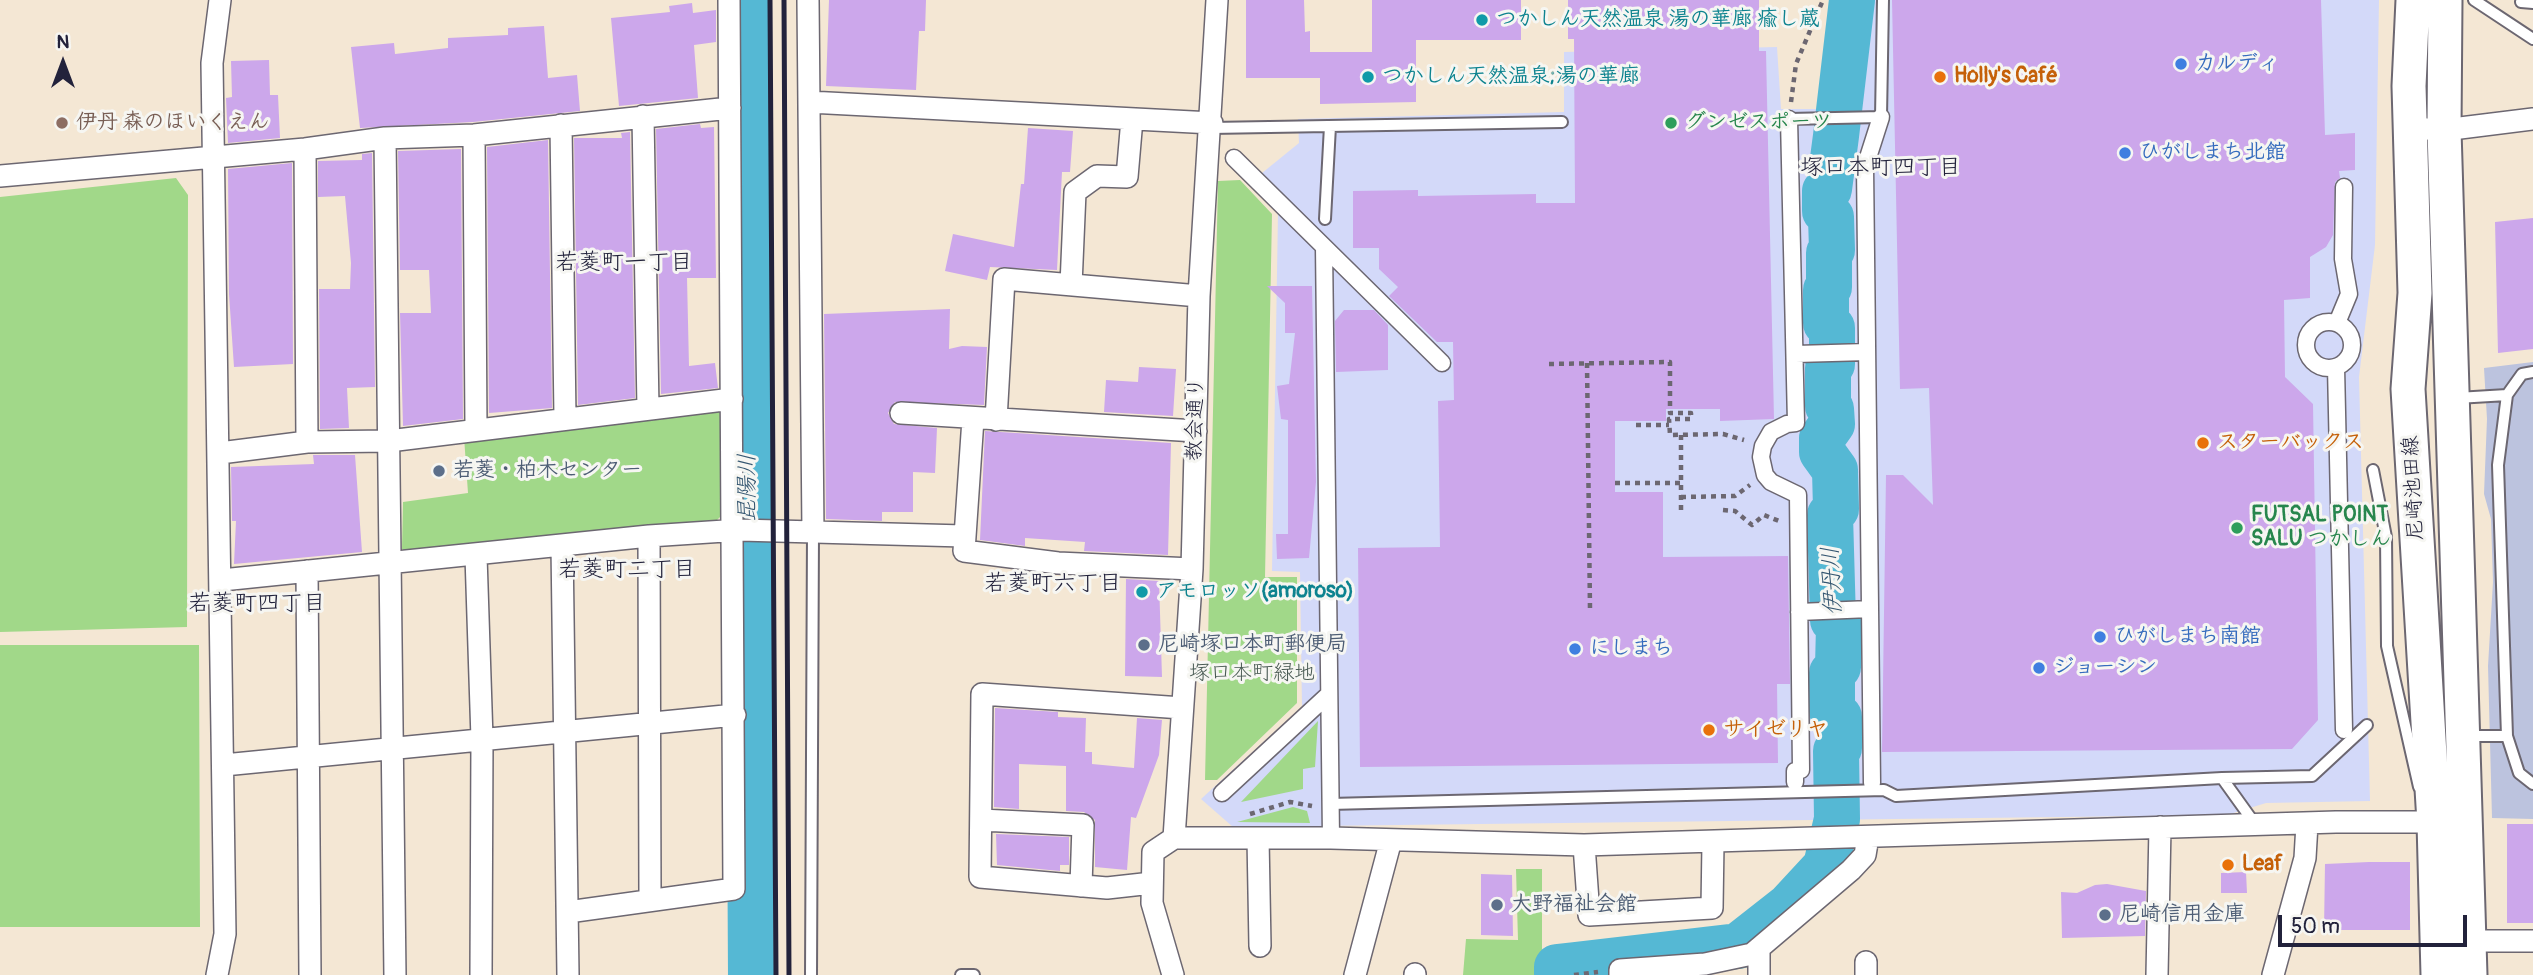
<!DOCTYPE html>
<html>
<head>
<meta charset="utf-8">
<style>
	body { margin:0 }
	#map { position:relative; width:2533px; height:975px; overflow:hidden; background:#f4e7d4; font-family:Pangolin,sans-serif }
	canvas { display:block }
	.north { position:absolute; left:28px; top:28px; width:70px; height:70px; -webkit-text-stroke:5px #f6f6f2; paint-order:stroke; rotate:0deg; font-size:19px; font-weight:700; line-height:28px; text-align:center; color:#22223b }
	.north::after { content:''; display:block; margin:auto; width:24px; height:32px; background:#22223b; clip-path:polygon(50% 0,100% 100%,50% 72%,0 100%) }
	.scale { position:absolute; left:2278px; top:915px; width:189px; height:32px; box-sizing:border-box; border:4px solid #22223b; border-top:0; padding-left:9px; font-size:21px; line-height:24px; white-space:nowrap; color:#22223b; -webkit-text-stroke:5px #f6f6f2; paint-order:stroke }
</style>
</head>
<body>
<div id="map">
<canvas width="2533" height="975"></canvas>
<div class="north">N</div>
<div class="scale">50 m</div>
</div>
<script>
const g = document.querySelector('canvas').getContext('2d');
g.lineJoin = 'round';
function fill(path, color) {
  g.fillStyle = color;
  g.fill(path, 'evenodd');
}
function poly(rows) {
  const path = new Path2D();
  for (const r of rows) {
    if (r.length === 3) {
      path.moveTo(r[0] + r[2], r[1]);
      path.arc(r[0], r[1], r[2], 0, 2 * Math.PI);
      continue;
    }
    path.moveTo(r[0], r[1]);
    for (let i = 2; i < r.length; i += 2) path.lineTo(r[i], r[i + 1]);
  }
  return path;
}
function stroke(path, color, width, dash) {
  g.strokeStyle = color;
  g.lineWidth = width;
  g.lineCap = dash ? 'butt' : 'round';
  g.setLineDash(dash || []);
  g.stroke(path);
}
function label(font, color, halo, rows, align = 'center') {
  g.font = font + ' Pangolin,"Klee One",sans-serif';
  g.lineWidth = 6;
  g.setLineDash([]);
  g.textBaseline = 'middle';
  g.strokeStyle = halo;
  g.fillStyle = color;
  for (const [text, x, y, turn = 0] of rows) {
    g.save();
    g.translate(x, y);
    g.rotate((+turn || 0) * Math.PI / 180);
    g.textAlign = isNaN(turn) ? turn : align;
    if (halo) g.strokeText(text, 0, 0);
    g.fillText(text, 0, 0);
    g.restore();
  }
}
fill(poly([
	[1863,0,2379,0,2375,245,2359,377,2370,801,2266,803,2227,815,1233,827,1201,799,1302,707,1300,572,1272,571,1278,213,1251,182,1299,143,1298,119,1564,112,1564,52,1777,47,1781,109,1858,109]
]), '#d3d9f9');
fill(poly([
	[2533,362,2533,819,2492,818,2488,666,2493,582,2491,519,2484,494,2487,419,2484,368]
]), '#bcc3de');
fill(poly([
	[176,178,188,195,187,627,0,632,0,197],
	[1240,180,1272,214,1265,577,1297,577,1297,703,1217,780,1205,780,1218,181],
	[719,408,722,411,724,513,717,520,406,551,402,549,403,502,468,493,464,437],
	[0,645,199,645,200,927,0,927],
	[1318,721,1315,767,1303,769,1303,789,1241,802],
	[1293,807,1307,811,1310,823,1237,822],
	[1516,869,1542,869,1542,975,1463,975,1466,939,1518,940]
]), '#a1d889');
stroke(poly([
	[746,0,751,975],
	[1557,975,1557,967,1575,965,1738,946,1789,906,1826,866,1837,819,1836,751,1839,748,1839,717,1832,711,1832,673,1838,667,1839,626,1833,620,1830,515,1836,509,1835,470,1822,452,1822,438,1832,424,1831,409,1828,406,1828,368,1832,364,1832,328,1826,323,1826,290,1829,287,1829,253,1832,250,1831,217,1825,211,1825,191,1829,189,1836,136,1852,0]
]), '#55b8d4', 46);
fill(poly([
	[829,0,926,0,925,31,919,31,916,90,826,86],
	[1246,0,1304,0,1305,32,1310,31,1310,52,1372,52,1372,0,1521,0,1521,40,1416,40,1416,102,1320,104,1320,78,1246,78],
	[1568,0,1759,0,1759,51,1766,51,1774,419,1720,421,1720,409,1666,409,1666,421,1615,421,1615,492,1663,492,1663,557,1788,556,1790,684,1777,684,1778,763,1360,767,1358,548,1440,547,1438,401,1454,400,1453,342,1437,342,1389,296,1398,287,1379,269,1379,248,1353,248,1353,191,1418,190,1418,196,1536,194,1536,203,1575,203,1574,39,1568,39],
	[1892,0,2321,0,2325,135,2355,133,2355,170,2339,171,2340,178,2335,182,2333,235,2326,247,2310,257,2310,298,2284,300,2285,377,2313,404,2318,720,2292,749,1882,752,1886,475,1903,475,1933,505,1929,388,1900,389],
	[692,3,693,13,716,10,716,42,694,45,698,98,619,106,611,18,670,12,669,6],
	[544,26,548,78,577,75,580,111,473,122,360,128,351,47,394,43,395,54,448,48,448,38,508,35,508,28],
	[269,60,270,95,278,95,280,138,228,143,226,98,232,97,231,61],
	[700,124,701,128,714,127,716,278,687,278,689,366,715,363,718,388,661,394,656,129],
	[1028,128,1073,131,1070,172,1062,172,1057,270,990,267,987,280,945,271,953,234,1014,247,1021,184,1024,184],
	[630,132,635,398,578,405,574,138,622,138,621,133],
	[548,140,552,408,489,413,487,147],
	[461,149,463,419,403,426,400,313,431,313,429,270,400,270,398,151],
	[372,153,375,387,347,388,349,428,320,429,319,289,350,289,351,263,345,196,318,197,318,161,362,160,362,154],
	[292,163,293,364,234,367,229,294,228,169],
	[2533,218,2533,349,2498,353,2495,222],
	[1267,286,1312,286,1316,482,1309,558,1277,559,1276,534,1288,534,1288,420,1281,419,1277,386,1289,384,1295,333,1285,333,1285,303],
	[950,309,949,349,962,346,987,347,984,405,895,402,888,413,894,424,937,428,935,473,913,472,913,512,882,512,882,521,826,519,824,314],
	[1344,310,1374,310,1388,325,1388,370,1336,372,1335,321],
	[1139,367,1176,369,1173,416,1104,412,1106,380,1138,382],
	[985,431,1171,443,1168,555,1084,551,1085,542,1025,538,1025,546,980,540],
	[313,455,355,455,362,552,234,564,236,521,232,521,231,467,314,464],
	[1126,579,1159,581,1162,677,1125,676],
	[995,708,1058,712,1058,717,1086,718,1085,752,1092,752,1092,764,1134,768,1137,718,1162,720,1159,755,1136,818,1131,817,1127,870,1095,867,1095,820,1084,812,1066,811,1066,766,1019,764,1019,809,994,807],
	[2507,824,2533,824,2533,923,2507,923],
	[996,834,1069,837,1069,865,1060,865,1060,871,997,865],
	[2369,862,2410,862,2410,930,2324,930,2325,864],
	[2246,872,2247,893,2221,893,2221,873],
	[1481,874,1512,875,1513,936,1481,935],
	[2107,884,2146,891,2145,936,2062,938,2061,892,2077,893,2095,885]
]), '#cca7eb');
const service = poly([
	[2474,0,2533,39],
	[2521,2,2533,3],
	[1789,119,1881,117,1883,0],
	[1211,128,1562,122],
	[1325,219,1330,126],
	[2533,372,2522,374,2507,395,2498,465,2507,736,2519,773,2533,784],
	[2457,398,2507,395],
	[2373,470,2386,537,2387,646,2419,787],
	[2465,736,2507,736],
	[2222,778,2255,824],
	[1330,804,1884,790,1896,796,2222,778,2312,776,2367,725],
	[811,975,813,532],
	[961,975,974,975]
]);
const pedestrian = poly([
	[1789,119,1796,423,1787,424,1771,432,1763,446,1761,457,1765,475,1771,482,1798,495,1801,770,1795,771,1795,782],
	[1234,158,1442,363],
	[1324,247,1331,838],
	[2329,345,23],
	[2337,323,2349,294,2343,259,2344,187],
	[1796,354,1867,352],
	[2336,367,2344,730],
	[1799,612,1870,609],
	[1872,783,1865,167,1881,117],
	[1222,793,1329,694]
]);
const minor = poly([
	[808,0,813,532],
	[809,102,1212,123],
	[643,116,648,409],
	[561,125,565,418],
	[2410,128,2444,130,2533,119],
	[474,135,476,430],
	[385,138,395,975],
	[305,149,307,442],
	[0,176,305,149,385,138,474,135,730,108],
	[1071,285,1075,192,1097,176,1127,177,1132,119],
	[901,413,1196,431],
	[973,419,964,551,1058,563,1192,569],
	[996,420,1004,279,1199,296],
	[220,453,307,442,389,441,732,399],
	[649,536,650,900],
	[562,546,568,975],
	[476,556,482,739,481,975],
	[307,571,310,975],
	[222,580,649,536,740,530,964,536],
	[224,765,735,715],
	[981,820,1083,825,1081,886],
	[1174,838,1192,569,1199,296,1217,0],
	[1258,838,1260,946],
	[1584,845,1589,915,1712,908,1713,843],
	[1152,883,1107,888,980,877,982,694,1182,708],
	[568,912,734,889,729,0],
	[2458,941,2533,941],
	[217,975,225,934,212,63,220,0],
	[1173,975,1152,903,1153,852,1174,838,1331,838,1584,845,2336,822,2446,822],
	[1355,975,1391,840],
	[1415,975,1415,974],
	[1620,975,1620,970,1705,964,1752,954,1851,870,1865,855,1868,837],
	[1759,975,1759,948],
	[1866,975,1866,962],
	[2157,975,2160,827],
	[2273,975,2305,858,2307,824]
]);
const primary = poly([
	[2413,0,2409,86,2415,293,2408,389,2434,822,2438,975],
	[2445,0,2444,130,2470,975]
]);
stroke(service, '#6c6771', 14);
stroke(pedestrian, '#6c6771', 19);
stroke(minor, '#6c6771', 24);
stroke(primary, '#6c6771', 37);
stroke(poly([
	[1791,102,1796,64,1823,0],
	[1587,363,1590,609],
	[1549,364,1670,362,1670,413,1691,413,1691,419,1669,419,1670,435,1723,434,1744,440],
	[1636,425,1669,425],
	[1681,435,1681,511],
	[1615,483,1681,483],
	[1681,497,1735,496,1750,485],
	[1723,510,1735,511,1752,525,1764,515,1779,521],
	[1250,814,1290,802,1312,806],
	[1574,975,1598,972]
]), '#6c6771', 4.5, [5, 5]);
stroke(service, '#fff', 10);
stroke(pedestrian, '#fff', 16);
stroke(minor, '#fff', 21);
stroke(primary, '#fff', 33);
stroke(poly([
	[770,0,776,975],
	[784,0,789,975]
]), '#22223b', 5);
for (const [x, y, r, color] of [
	[1482,20,7,"#0f9aa8"],
	[2181,64,7,"#3f7fe0"],
	[1368,77,7,"#0f9aa8"],
	[1940,77,7,"#e8710a"],
	[62,123,7,"#8d6e63"],
	[1671,123,7,"#2e9e5b"],
	[2125,153,7,"#3f7fe0"],
	[2203,443,7,"#e8710a"],
	[439,471,7,"#5c6f8a"],
	[2237,528,7,"#2e9e5b"],
	[1142,592,7,"#0f9aa8"],
	[2100,637,7,"#3f7fe0"],
	[1144,645,7,"#5c6f8a"],
	[1575,649,7,"#3f7fe0"],
	[2039,668,7,"#3f7fe0"],
	[1709,730,7,"#e8710a"],
	[2228,865,7,"#e8710a"],
	[1497,905,7,"#5c6f8a"],
	[2105,915,7,"#5c6f8a"]
]) {
  const dot = new Path2D();
  dot.arc(x, y, r, 0, 2 * Math.PI);
  g.fillStyle = color;
  g.fill(dot);
  stroke(dot, '#f6f6f2', 2.5);
}
label('bold 21px', '#0d838f', '#f6f6f2', [
	["つかしん天然温泉 湯の華廊 瘉し蔵",1496,20],
	["つかしん天然温泉;湯の華廊",1382,77],
	["アモロッソ(amoroso)",1156,592]
], 'left');
label('bold 21px', '#366cbe', '#f6f6f2', [
	["カルディ",2195,64],
	["ひがしまち北館",2139,153],
	["ひがしまち南館",2114,637],
	["にしまち",1589,649],
	["ジョーシン",2053,668]
], 'left');
label('bold 21px', '#c56008', '#f6f6f2', [
	["Holly's Café",1954,77],
	["スターバックス",2217,443],
	["サイゼリヤ",1723,730],
	["Leaf",2242,865]
], 'left');
label('bold 21px', '#785e54', '#f6f6f2', [
	["伊丹 森のほいくえん",76,123]
], 'left');
label('bold 21px', '#27864d', '#f6f6f2', [
	["グンゼスポーツ",1685,123],
	["FUTSAL POINT",2251,516],
	["SALU つかしん",2251,540]
], 'left');
label('21px', '#22223b', '#f6f6f2', [
	["教会通り",1196,419,-88],
	["尼崎池田線",2414,488,-93]
]);
label('bold 21px', '#4e5e75', '#f6f6f2', [
	["若菱・柏木センター",453,471],
	["尼崎塚口本町郵便局",1158,645],
	["大野福祉会館",1511,905],
	["尼崎信用金庫",2119,915]
], 'left');
label('21px', '#485952', '#f6f6f2', [
	["塚口本町緑地",1252,674]
]);
label('23px', '#22223b', '#f6f6f2', [
	["塚口本町四丁目",1881,168],
	["若菱町一丁目",624,263],
	["若菱町二丁目",627,570],
	["若菱町六丁目",1053,584],
	["若菱町四丁目",257,604]
]);
label('italic 23px', '#345671', '#f6f6f2', [
	["昆陽川",748,488,-90],
	["伊丹川",1833,581,-93]
]);
</script>
</body>
</html>
